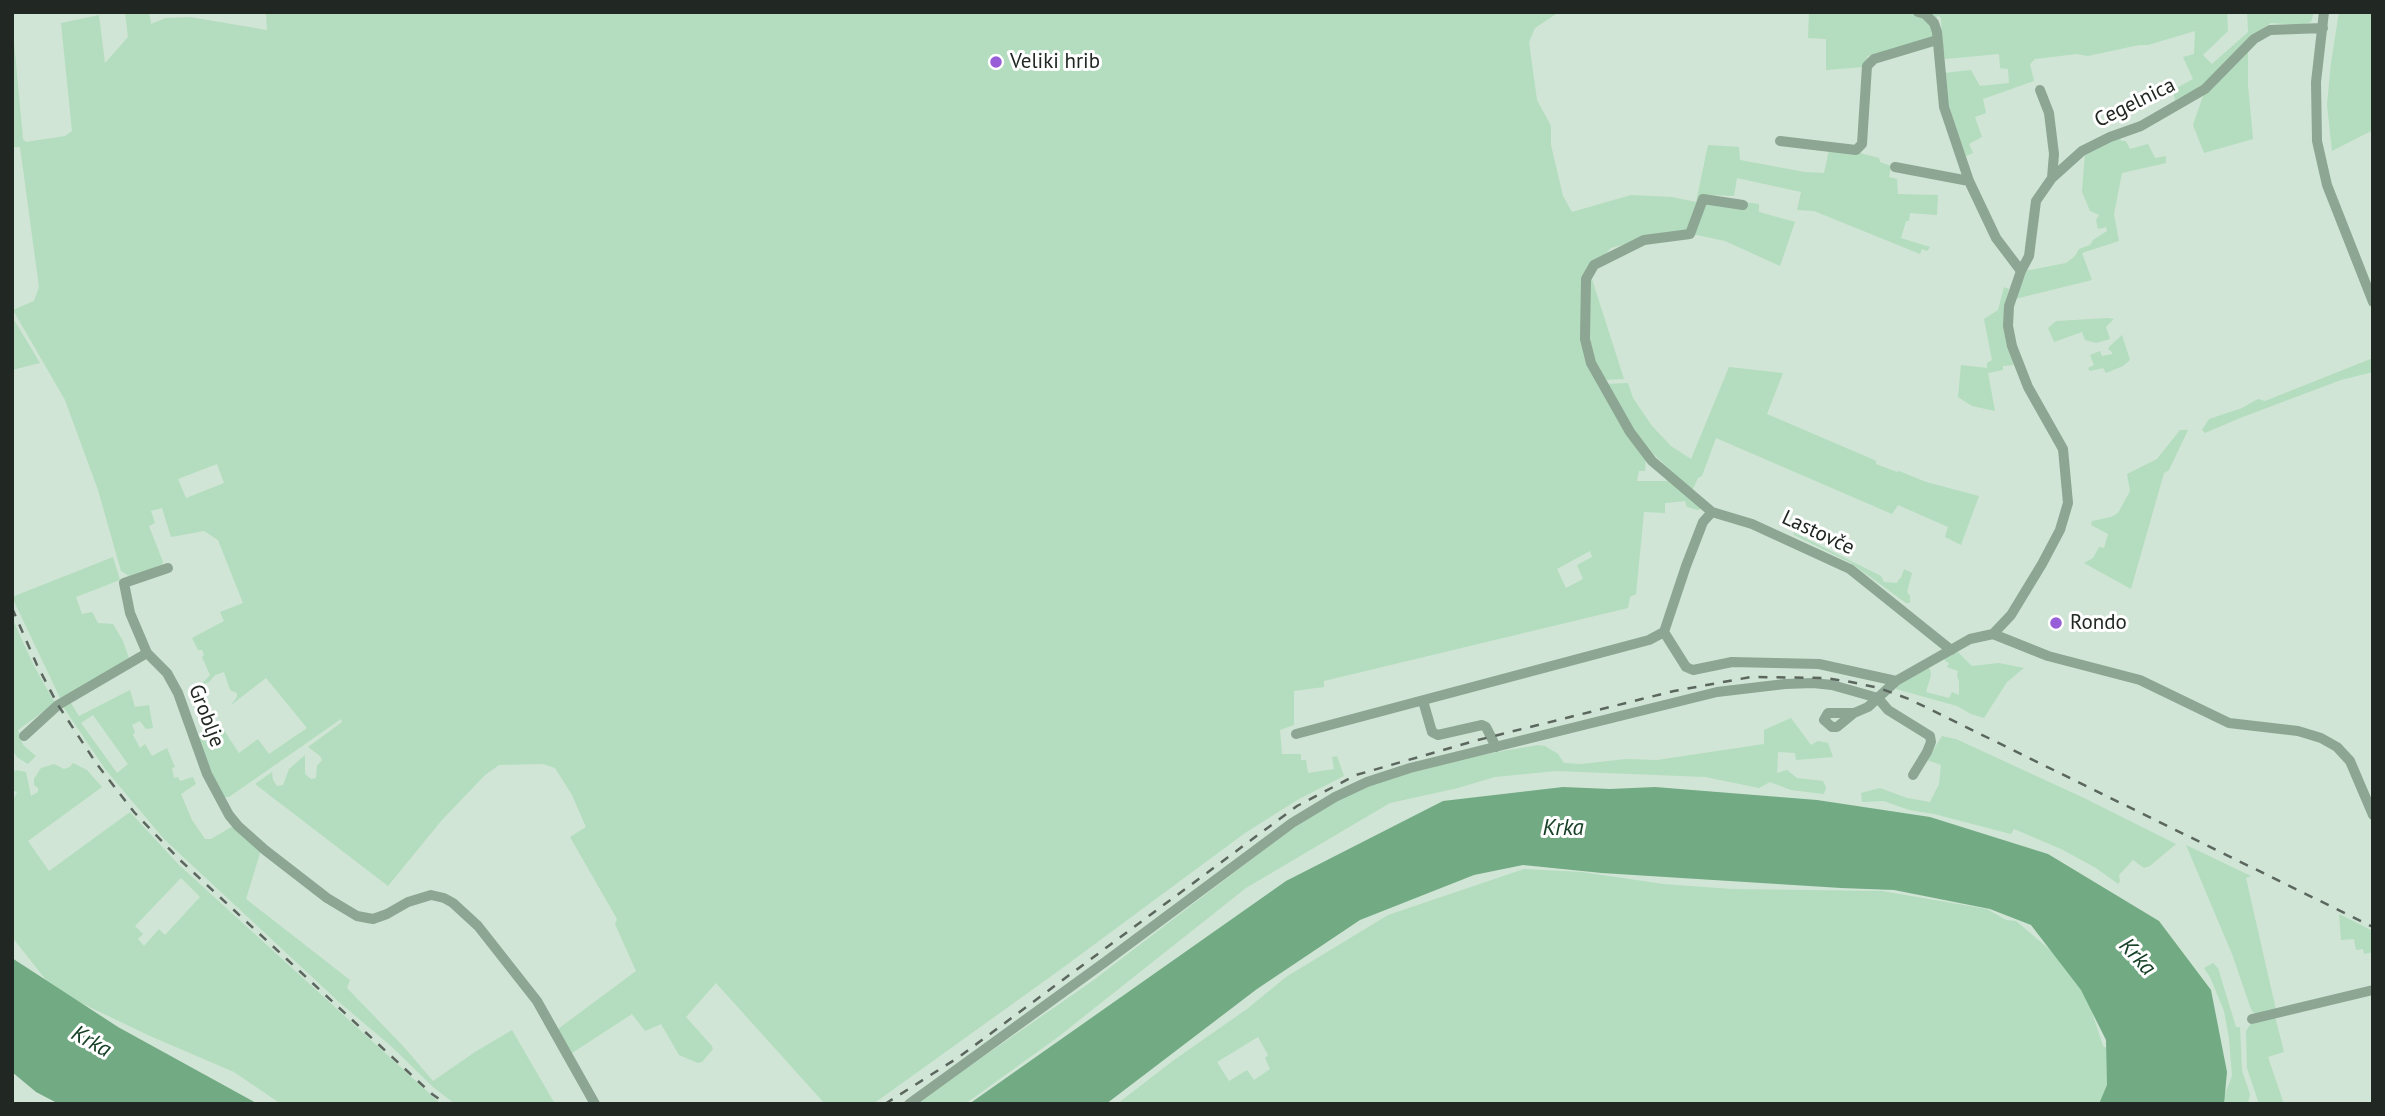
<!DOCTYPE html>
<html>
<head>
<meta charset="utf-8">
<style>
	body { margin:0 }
	#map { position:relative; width:2385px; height:1116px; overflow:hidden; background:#d0e5d5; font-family:"PT Sans",sans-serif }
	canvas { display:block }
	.frame { position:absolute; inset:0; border:14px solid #212823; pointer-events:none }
</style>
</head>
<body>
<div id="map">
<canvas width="2385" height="1116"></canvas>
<div class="frame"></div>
</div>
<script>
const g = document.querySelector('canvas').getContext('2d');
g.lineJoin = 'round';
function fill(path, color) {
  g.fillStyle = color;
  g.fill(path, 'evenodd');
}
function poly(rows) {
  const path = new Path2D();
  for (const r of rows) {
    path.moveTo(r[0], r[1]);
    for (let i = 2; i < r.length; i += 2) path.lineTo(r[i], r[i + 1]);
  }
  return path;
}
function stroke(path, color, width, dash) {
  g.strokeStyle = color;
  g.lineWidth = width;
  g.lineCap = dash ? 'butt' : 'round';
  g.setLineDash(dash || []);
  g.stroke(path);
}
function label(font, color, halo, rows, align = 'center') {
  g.font = font + ' "PT Sans",sans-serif';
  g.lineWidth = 6;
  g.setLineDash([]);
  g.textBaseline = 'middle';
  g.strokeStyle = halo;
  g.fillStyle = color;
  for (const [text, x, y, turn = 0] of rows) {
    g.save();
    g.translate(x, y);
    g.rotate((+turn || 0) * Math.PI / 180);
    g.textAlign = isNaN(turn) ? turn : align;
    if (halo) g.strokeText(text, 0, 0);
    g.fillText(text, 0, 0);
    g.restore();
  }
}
fill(poly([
	[125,12,149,12,151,24,166,18,190,17,267,30,266,12,1559,12,1535,28,1529,42,1537,100,1551,126,1551,145,1563,196,1572,212,1631,195,1672,197,1696,202,1708,145,1739,147,1740,160,1805,172,1824,173,1830,145,1879,158,1880,162,1891,166,1889,177,1897,179,1898,194,1938,195,1937,215,1910,213,1909,221,1906,221,1901,238,1930,247,1927,251,1922,249,1920,254,1814,211,1797,210,1801,192,1737,178,1734,196,1709,195,1697,202,1700,205,1709,199,1721,200,1722,205,1729,205,1730,200,1759,204,1759,212,1795,222,1780,266,1725,241,1697,235,1656,236,1611,248,1597,262,1590,273,1624,379,1603,380,1594,361,1588,324,1588,282,1583,282,1584,345,1588,362,1625,428,1646,457,1645,471,1639,471,1637,481,1671,481,1702,508,1698,510,1687,507,1685,501,1665,503,1665,513,1644,512,1636,594,1630,597,1628,608,1324,681,1324,687,1294,691,1294,725,1280,730,1282,754,1301,754,1301,760,1306,760,1308,773,1334,769,1332,757,1337,756,1344,776,1299,799,1245,833,1057,972,873,1104,825,1104,716,983,686,1017,712,1046,713,1049,702,1062,698,1063,679,1055,661,1024,645,1031,632,1014,572,1053,558,1029,636,971,615,924,617,919,570,837,586,827,572,795,555,768,543,764,499,765,485,775,442,820,388,886,255,784,272,772,273,780,277,786,283,785,289,769,305,755,305,774,311,779,316,778,317,766,322,760,320,756,308,747,342,722,341,719,229,797,221,797,195,738,223,729,239,753,258,739,269,754,307,728,266,678,231,705,237,697,237,693,230,690,224,672,215,675,209,682,201,685,210,675,202,657,204,655,202,650,198,650,192,638,224,621,220,612,243,603,218,540,204,531,171,537,162,508,151,511,155,523,149,526,163,562,162,565,153,571,129,576,121,571,98,490,65,400,13,310,34,301,39,287,20,147,12,147,12,20,23,139,26,142,65,136,72,131,61,23,99,15,105,63,128,37],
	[217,464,224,483,186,498,178,479],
	[1590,551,1592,557,1577,565,1583,579,1566,588,1557,569],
	[1809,12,1911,12,1929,20,1935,38,1868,56,1863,67,1826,70,1826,39,1808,38],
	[1930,12,2227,12,2228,31,2203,55,2212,64,2248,32,2247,12,2314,12,2311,22,2301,25,2271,23,2257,32,2203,86,2175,100,2173,90,2193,79,2183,57,2194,54,2195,31,2148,45,2139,45,2088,56,2077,54,2035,59,2030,64,2034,81,1983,99,1986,113,1975,117,1982,137,1969,144,1973,153,1966,156,1948,111,1944,73,1971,70,1980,86,2009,83,2008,69,2000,68,1999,54,1945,59,1942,44,1941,18,1938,15,1936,19],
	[2339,12,2373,12,2373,130,2332,151,2327,105,2331,63],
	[2248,49,2248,85,2253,139,2204,153,2193,125,2204,93],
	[2118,138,2122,141,2126,141,2130,149,2148,144,2155,158,2166,156,2166,163,2122,173,2114,214,2119,241,2082,253,2092,280,2015,299,2025,271,2066,263,2075,256,2079,249,2090,245,2093,240,2107,231,2106,227,2098,229,2096,220,2099,215,2090,211,2082,192,2085,152],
	[2004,287,2009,289,2004,313,2014,365,2003,366,2003,370,1988,373,1995,411,1972,406,1958,397,1961,365,1987,368,1987,363,1992,360,1984,319,1998,310],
	[12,317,19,328,40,363,12,370],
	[2108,318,2114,319,2106,327,2110,339,2096,343,2085,340,2082,332,2054,342,2048,328,2056,321],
	[2122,335,2130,360,2123,366,2106,373,2103,368,2090,371,2088,368,2094,365,2090,355,2100,351,2102,356,2112,354,2112,352,2108,349,2110,346],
	[2373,358,2373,372,2341,380,2240,418,2205,433,2202,430,2209,419,2242,408,2258,399,2265,401],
	[1729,367,1783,373,1767,414,1872,459,1876,461,1876,464,1897,472,1899,471,1926,482,1979,496,1961,545,1945,537,1948,527,1898,505,1892,514,1716,438,1702,476,1698,478,1692,491,1639,440,1605,384,1628,383,1633,398,1652,426,1671,446,1691,459],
	[2180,430,2188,430,2169,470,2164,473,2131,589,2084,563,2093,558,2099,547,2104,548,2108,534,2091,525,2092,521,2111,517,2118,513,2130,491,2127,474,2157,459],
	[1793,532,1881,576,1884,582,1897,583,1899,579,1901,578,1904,569,1912,573,1907,592,1910,596,1910,603,1906,603,1851,563,1794,535],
	[113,557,120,580,76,597,82,614,92,612,98,623,113,624,123,641,130,661,60,698,12,597],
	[12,618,34,666,55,703,18,730,23,745,36,756,28,764,18,758,12,750],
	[1957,651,1972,666,1999,663,2024,668,2007,682,1984,718,1971,714,1957,706,1896,689,1896,685,1928,668,1930,669,1931,675,1926,692,1949,698,1952,692,1959,695,1959,681,1957,676,1958,671,1947,667,1949,663,1945,661,1945,658],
	[130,690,135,707,149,705,153,728,146,729,140,721,132,725,135,732,133,735,140,748,145,744,152,756,167,748,175,767,172,768,174,778,178,777,180,781,193,777,196,784,181,794,192,820,205,839,211,839,233,826,261,850,246,899,350,980,347,988,404,1047,433,1081,475,1052,512,1030,555,1104,455,1104,433,1087,391,1046,339,1002,164,839,105,769,62,705,69,700,79,716],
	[93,715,128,764,117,773,81,723],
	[1791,718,1811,745,1818,741,1828,743,1833,757,1796,760,1795,753,1778,752,1777,773,1787,770,1797,778,1823,781,1826,787,1824,794,1791,790,1770,782,1759,788,1705,777,1556,771,1495,777,1458,788,1390,803,1246,888,1058,1037,965,1104,915,1104,1091,982,1282,836,1312,815,1368,784,1474,756,1538,745,1545,746,1558,754,1564,763,1581,764,1626,759,1657,760,1764,744,1764,730],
	[1942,736,1956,739,2084,798,2176,844,2150,866,2144,868,2133,860,2119,875,2120,881,2118,884,2096,868,2061,849,2014,829,2011,834,1934,814,1909,810,1884,801,1862,802,1861,793,1880,788,1907,798,1930,802,1939,784,1941,765,1927,760],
	[73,763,87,770,102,787,28,841,49,871,130,812,178,864,441,1104,281,1104,234,1072,150,1036,54,990,12,937,12,802,17,792,12,790,12,773,16,770,26,772,31,796,38,792,38,788,34,785,34,779,41,768,54,764,64,769,70,767],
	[181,878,200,897,165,935,159,929,144,946,138,939,143,934,135,926],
	[2186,845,2251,876,2246,878,2276,1010,2255,1014,2251,1009,2232,954],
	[1524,869,1582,872,1663,884,1731,889,1882,891,1987,909,2006,920,2016,921,2069,966,2089,1003,2103,1046,2112,1051,2111,1074,2101,1104,1117,1104,1174,1060,1247,1009,1286,977,1388,915],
	[1258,1037,1268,1055,1265,1058,1270,1069,1254,1080,1247,1070,1229,1081,1217,1062],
	[2339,914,2373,931,2373,952,2364,954,2363,949,2356,950,2354,939,2341,940],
	[2213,963,2218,968,2236,1027,2240,1027,2242,1071,2250,1094,2248,1104,2221,1104,2232,1076,2229,1038,2224,1011,2210,977,2204,968],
	[2275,1016,2284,1052,2268,1057,2284,1104,2259,1104,2247,1068,2246,1031,2252,1022]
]), '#b3ddbe');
fill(poly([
	[1563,787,1610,789,1655,787,1817,800,1930,817,2048,854,2159,921,2211,990,2227,1072,2224,1104,2099,1104,2107,1085,2106,1040,2081,990,2031,925,1990,909,1894,890,1841,888,1602,873,1523,865,1474,875,1360,920,1257,989,1106,1104,969,1104,1286,881,1443,801],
	[12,958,118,1027,258,1104,59,1104,36,1092,12,1072]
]), '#72aa83');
stroke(poly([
	[1918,12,1925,14,1934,23,1937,32,1944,107,1969,181,1996,238,2021,271],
	[2324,12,2316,82,2317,141,2327,185,2373,302],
	[2040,90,2049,113,2054,154,2052,178],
	[1780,141,1856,150,1862,144,1867,66,1874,59,1937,40],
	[1895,167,1969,181],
	[1743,205,1703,199,1690,234,1644,240,1594,265,1586,279,1585,339,1591,363,1630,432,1652,461,1712,512,1752,524,1850,569,1951,650],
	[1712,512,1703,522,1686,566,1664,632,1686,667,1693,670,1732,662,1819,664,1896,681],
	[168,568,124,583,130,613,147,653,167,673,178,693,207,774,229,815,238,826,265,850,327,898,357,916,373,919,387,914,408,902,431,895,444,898,453,903,478,926,537,1001,595,1104],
	[1993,634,2011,615,2042,564,2060,530,2068,503,2063,449,2028,387,2012,346,2008,326,2009,306,2021,271,2029,256,2036,201,2052,178,2082,151,2110,137,2141,126,2205,89,2254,39,2270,30,2323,28],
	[1878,698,1888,710,1930,736,1931,742,1927,752,1913,775],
	[1423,701,1432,732,1438,735,1482,725,1486,727,1496,747],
	[1854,713,1828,713,1824,720,1832,727,1837,727,1854,713,1868,707,1896,681,1970,639,1993,634,2048,656,2140,680,2229,723,2298,731,2321,738,2337,747,2350,761,2373,815],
	[1296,734,1649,640,1664,632],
	[24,736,58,705,147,653],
	[2252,1019,2373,990],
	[909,1104,1105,962,1292,823,1335,797,1367,782,1410,768,1717,692,1785,684,1813,683,1832,685,1878,698]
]), '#8da593', 10);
stroke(poly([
	[12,608,37,665,58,705,96,763,134,812,180,860,432,1094,446,1104],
	[885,1104,959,1057,1297,806,1356,775,1478,740,1674,691,1751,677,1825,678,1851,682,1879,688,1909,699,2373,927]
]), '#5b665e', 2.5, [9, 9]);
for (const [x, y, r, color] of [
	[996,62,7,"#975ed7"],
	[2056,623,7,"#975ed7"]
]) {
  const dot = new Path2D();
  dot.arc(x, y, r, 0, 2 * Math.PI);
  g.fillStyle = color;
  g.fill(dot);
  stroke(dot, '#fff', 2.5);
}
label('21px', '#212823', '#fff', [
	["Veliki hrib",1010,62],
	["Rondo",2070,623]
], 'left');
label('21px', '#212823', '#fff', [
	["Cegelnica",2135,103,-26],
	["Lastovče",1818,533,25],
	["Groblje",206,716,69]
]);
label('italic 23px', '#164126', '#fff', [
	["Krka",1563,828],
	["Krka",2137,957,47],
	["Krka",91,1042,29]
]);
</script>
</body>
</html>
